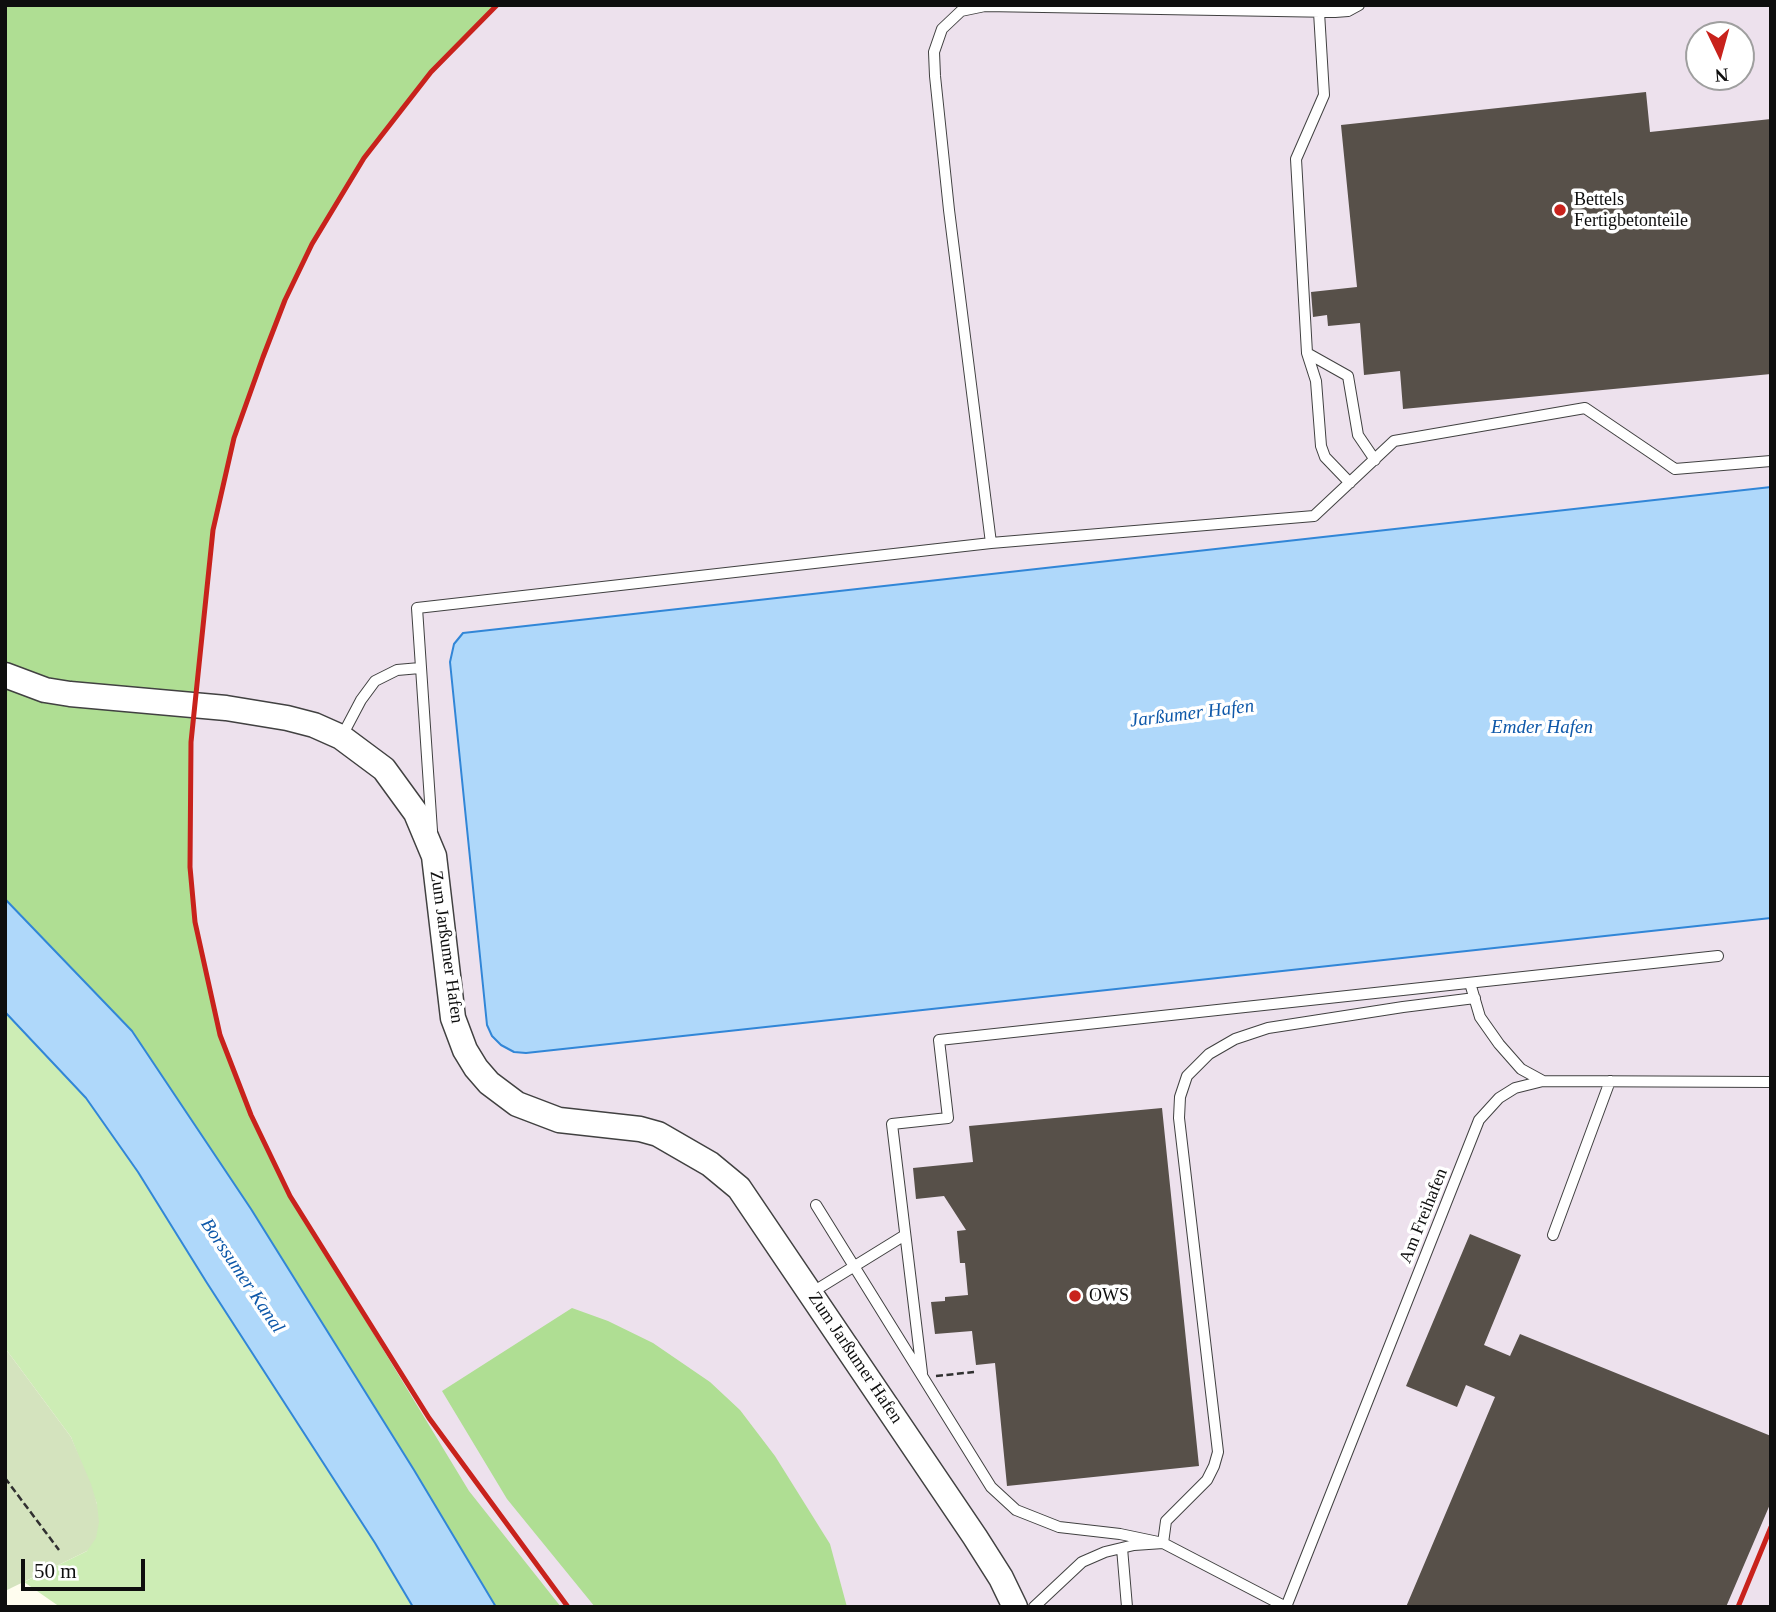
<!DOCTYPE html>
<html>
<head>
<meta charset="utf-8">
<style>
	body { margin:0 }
	#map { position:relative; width:1776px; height:1612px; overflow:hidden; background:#fffdef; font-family:Georgia,serif }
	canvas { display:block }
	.frame { position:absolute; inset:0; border:7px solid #0e0e0e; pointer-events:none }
	.north { position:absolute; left:1685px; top:21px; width:70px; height:70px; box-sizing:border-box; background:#fff; border:2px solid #9f9f9f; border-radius:50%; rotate:175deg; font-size:19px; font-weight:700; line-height:28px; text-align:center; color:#0e0e0e }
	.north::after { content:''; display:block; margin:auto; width:24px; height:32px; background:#c8221c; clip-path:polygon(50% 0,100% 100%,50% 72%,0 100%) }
	.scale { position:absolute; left:21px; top:1559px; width:124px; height:32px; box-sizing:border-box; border:4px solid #0e0e0e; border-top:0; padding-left:9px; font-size:21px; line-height:24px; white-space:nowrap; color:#0e0e0e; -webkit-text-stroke:5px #fff; paint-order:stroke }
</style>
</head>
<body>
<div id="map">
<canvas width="1776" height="1612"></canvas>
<div class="frame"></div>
<div class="north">N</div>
<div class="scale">50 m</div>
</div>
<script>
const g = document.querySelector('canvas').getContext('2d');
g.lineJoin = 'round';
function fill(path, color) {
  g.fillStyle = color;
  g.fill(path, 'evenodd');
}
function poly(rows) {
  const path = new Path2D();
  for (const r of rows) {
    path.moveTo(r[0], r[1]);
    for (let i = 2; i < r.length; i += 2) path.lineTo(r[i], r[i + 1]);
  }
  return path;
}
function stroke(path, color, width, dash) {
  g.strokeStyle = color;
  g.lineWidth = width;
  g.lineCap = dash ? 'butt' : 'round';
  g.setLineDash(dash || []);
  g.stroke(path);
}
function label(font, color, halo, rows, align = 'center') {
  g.font = font + ' Georgia,serif';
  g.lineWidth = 7;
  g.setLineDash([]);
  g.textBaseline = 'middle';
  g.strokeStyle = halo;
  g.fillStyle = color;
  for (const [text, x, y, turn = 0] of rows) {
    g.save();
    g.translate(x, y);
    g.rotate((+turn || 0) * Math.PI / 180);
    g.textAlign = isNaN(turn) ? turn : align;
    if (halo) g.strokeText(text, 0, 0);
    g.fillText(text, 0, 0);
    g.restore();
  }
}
fill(poly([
	[5,5,1771,5,1771,487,464,633,454,644,492,1036,501,1045,514,1052,526,1053,1771,918,1771,1607,496,1607,132,1031,5,899],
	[1699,35,1741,35,1741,77,1699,77]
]), '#ede1ed');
fill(poly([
	[5,1012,86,1098,138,1172,207,1283,375,1543,413,1607,60,1607,24,1582,87,1551,97,1504,71,1437,5,1348]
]), '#cdedb5');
fill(poly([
	[5,5,497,5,431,72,364,158,312,244,285,300,263,357,234,438,213,530,191,742,190,867,195,922,220,1035,251,1115,290,1196,469,1491,561,1607,496,1607,414,1470,251,1209,132,1031,5,899],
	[572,1308,608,1321,653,1343,710,1382,740,1410,775,1456,830,1544,847,1607,595,1607,507,1499,442,1391]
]), '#afde93');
fill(poly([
	[5,1348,71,1437,91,1484,97,1504,99,1522,96,1538,87,1551,5,1591]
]), '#d4e3be');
const water = poly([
	[1771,487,1771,918,526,1053,514,1052,501,1045,492,1036,487,1025,450,662,454,644,463,633,1771,487],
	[5,899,132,1031,251,1209,414,1470,496,1607,413,1607,375,1543,207,1283,138,1172,86,1098,5,1012,5,899]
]);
fill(water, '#afd8fa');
stroke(water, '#3186d7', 2);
fill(poly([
	[1646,92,1650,132,1771,119,1771,374,1403,409,1400,371,1364,375,1360,323,1328,326,1327,315,1313,317,1311,292,1357,287,1341,125],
	[1162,1108,1199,1466,1007,1486,995,1363,976,1365,972,1331,935,1334,931,1302,945,1301,945,1297,968,1295,965,1263,960,1263,957,1231,966,1230,944,1196,916,1199,913,1168,973,1162,969,1126],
	[1470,1234,1521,1255,1484,1345,1510,1356,1520,1334,1771,1436,1771,1502,1726,1607,1406,1607,1495,1397,1466,1385,1457,1407,1406,1386]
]), '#575049');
const service = poly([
	[1319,12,1324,95,1296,159,1307,353,1348,376,1358,435,1375,460],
	[1307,353,1316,381,1321,446,1325,457,1350,483],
	[991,543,949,210,935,76,934,52,942,29,961,11,985,6,1335,12,1348,11,1359,5],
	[342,736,361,700,375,681,397,670,420,668],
	[432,831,417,608,991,543,1314,516,1394,441,1585,408,1675,469,1771,461],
	[1470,983,1480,1017,1499,1044,1521,1069,1543,1081],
	[816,1205,991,1487,1016,1510,1059,1527,1120,1534,1163,1543,1286,1607,1479,1120,1499,1098,1515,1088,1543,1081,1771,1082],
	[1553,1235,1610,1081],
	[811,1293,905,1235],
	[922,1373,892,1124,948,1118,939,1040,1718,956],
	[1122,1548,1127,1607],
	[1034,1607,1082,1562,1105,1552,1134,1545,1163,1543,1166,1521,1207,1480,1214,1466,1218,1452,1179,1118,1180,1097,1187,1076,1209,1054,1235,1039,1268,1028,1403,1007,1475,998]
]);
const tertiary = poly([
	[5,675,45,690,70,694,226,708,287,718,314,725,341,737,384,769,416,813,434,856,453,1018,465,1050,476,1068,489,1083,517,1104,559,1120,640,1129,658,1134,710,1164,739,1188,975,1537,1001,1578,1015,1607]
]);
stroke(service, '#414141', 12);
stroke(tertiary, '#414141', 27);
stroke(poly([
	[936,1376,974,1372],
	[5,1478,59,1550]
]), '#303030', 2.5, [7, 3.5]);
stroke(service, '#fff', 10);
stroke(tertiary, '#fff', 24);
stroke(poly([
	[497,5,431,72,364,158,312,244,285,300,263,357,234,438,213,530,191,742,190,867,195,922,220,1035,251,1115,290,1196,429,1418,568,1607],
	[1738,1607,1771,1527]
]), '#c8221c', 5);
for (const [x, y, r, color] of [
	[1560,210,7,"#c8221c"],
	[1075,1296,7,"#c8221c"]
]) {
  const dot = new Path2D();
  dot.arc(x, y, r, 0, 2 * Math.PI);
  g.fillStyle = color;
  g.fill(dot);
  stroke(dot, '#fff', 2.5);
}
label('18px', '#0e0e0e', '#fff', [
	["Bettels",1574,200],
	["Fertigbetonteile",1574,221],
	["OWS",1089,1296]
], 'left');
label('18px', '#0e0e0e', '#fff', [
	["Zum Jarßumer Hafen",446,947,82],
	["Am Freihafen",1424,1216,-68],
	["Zum Jarßumer Hafen",855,1358,56]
]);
label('italic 19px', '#0e58a9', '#fff', [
	["Jarßumer Hafen",1192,714,-7],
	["Emder Hafen",1542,728],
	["Borssumer Kanal",242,1276,56]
]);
</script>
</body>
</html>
